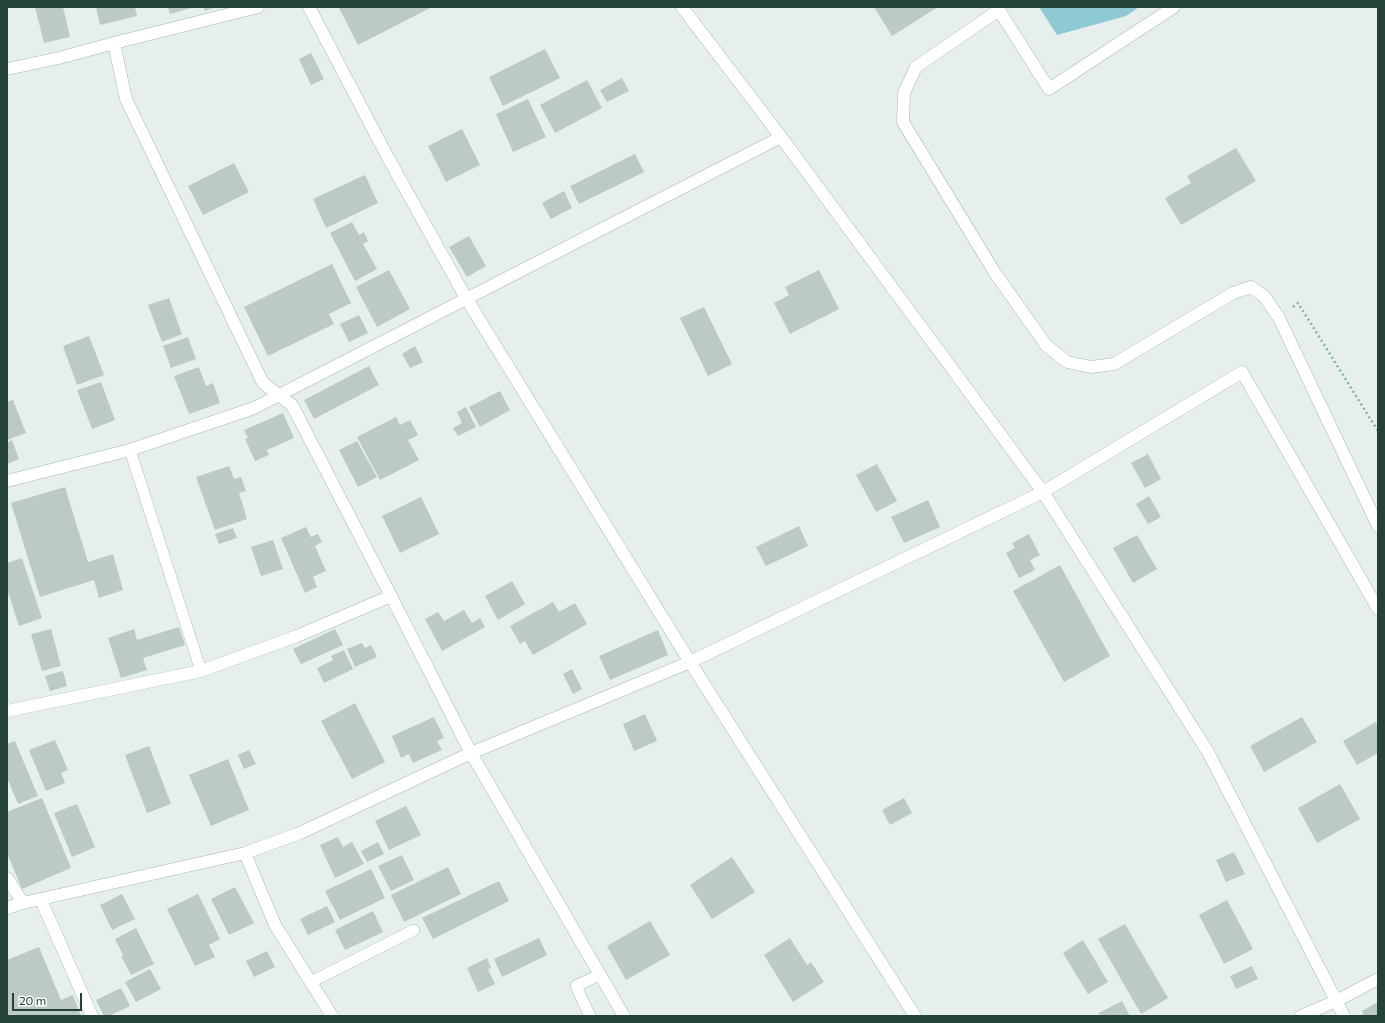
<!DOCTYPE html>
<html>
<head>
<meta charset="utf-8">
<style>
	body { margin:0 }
	#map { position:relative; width:1385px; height:1023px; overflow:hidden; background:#e6efeb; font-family:Commissioner,sans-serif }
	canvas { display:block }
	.frame { position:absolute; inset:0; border:8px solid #24423a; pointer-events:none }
	.scale { position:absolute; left:12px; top:993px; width:70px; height:18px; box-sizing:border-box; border:2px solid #24423a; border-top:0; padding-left:5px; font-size:12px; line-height:14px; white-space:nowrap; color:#24423a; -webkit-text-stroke:3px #f7fbf9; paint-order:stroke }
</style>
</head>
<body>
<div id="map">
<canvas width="1385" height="1023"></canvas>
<div class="frame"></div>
<div class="scale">20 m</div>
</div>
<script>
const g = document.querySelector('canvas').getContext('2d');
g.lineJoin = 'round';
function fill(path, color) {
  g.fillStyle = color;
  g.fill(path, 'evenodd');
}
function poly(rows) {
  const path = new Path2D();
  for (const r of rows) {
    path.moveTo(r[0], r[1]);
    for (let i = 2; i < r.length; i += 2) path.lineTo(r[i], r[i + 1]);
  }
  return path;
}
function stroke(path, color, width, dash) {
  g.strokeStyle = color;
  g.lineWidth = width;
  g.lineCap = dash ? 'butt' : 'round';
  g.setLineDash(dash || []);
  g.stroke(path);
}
fill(poly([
	[1039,7,1139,7,1126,16,1057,35]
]), '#8ec9d4');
fill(poly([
	[35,7,63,7,70,37,44,43],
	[96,7,135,7,137,16,100,25],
	[168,7,195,7,170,14],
	[204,7,216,7,205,11],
	[340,7,432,7,358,45,339,8],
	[874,7,938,7,892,36],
	[545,49,560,78,503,106,489,77],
	[311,53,324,79,311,85,299,59],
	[622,78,629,91,607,102,600,90],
	[587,80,602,108,555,133,540,105],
	[528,99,546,137,513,152,496,114],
	[462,129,480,165,446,182,428,146],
	[1236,148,1256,181,1181,225,1165,198,1191,183,1187,176],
	[635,154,644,172,579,204,570,186],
	[234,163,249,192,203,215,188,186],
	[365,175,378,203,326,228,313,199],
	[564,191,572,208,551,219,542,203],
	[352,222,359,235,364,232,368,241,363,244,377,269,355,281,330,233],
	[469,236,486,266,467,277,449,247],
	[332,264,351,303,329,314,334,324,268,356,244,307],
	[389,270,410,309,377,327,356,287],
	[819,270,839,309,790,334,774,303,789,295,785,287],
	[169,298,182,334,162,342,148,305],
	[704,307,732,364,708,376,680,318],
	[359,315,368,333,349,342,340,324],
	[89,336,104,375,77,385,63,346],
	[188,337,196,359,171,368,163,346],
	[415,346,423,362,410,368,402,354],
	[369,366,379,385,314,419,304,400],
	[199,367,206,386,213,383,220,403,189,414,174,376],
	[101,382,115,420,92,429,77,390],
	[500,391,510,410,480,427,469,407],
	[13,400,26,433,7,440,7,402],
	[466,407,476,427,458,436,453,428,462,423,457,412],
	[283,413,294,438,267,450,269,455,255,461,245,439,248,438,244,430],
	[396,417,400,425,410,420,418,435,408,440,419,460,380,480,357,437],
	[12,440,19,459,7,464,7,443],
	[357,441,377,477,358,487,339,450],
	[1148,454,1161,479,1145,488,1131,463],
	[877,464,897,501,876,512,856,475],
	[229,466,234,479,241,477,246,491,239,493,247,519,215,530,196,477],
	[65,487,88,562,113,554,123,590,99,598,94,580,40,597,11,503],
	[1149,496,1161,517,1148,524,1136,504],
	[421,497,439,534,400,553,382,516],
	[928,500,940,527,904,543,891,517],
	[799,526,808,546,766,566,756,547],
	[306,527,311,537,318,534,322,542,315,546,326,571,313,577,317,587,305,593,281,538],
	[233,528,237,538,219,544,215,534],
	[1029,534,1040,555,1030,560,1035,570,1019,578,1006,553,1015,548,1012,543],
	[1137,535,1157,569,1133,583,1113,548],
	[273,540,283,569,261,576,251,547],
	[22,558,42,618,19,626,7,589,7,563],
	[1060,565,1110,656,1064,682,1013,591],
	[512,581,525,604,498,620,485,596],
	[553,602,559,612,575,603,587,624,533,655,525,641,520,644,510,626],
	[464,610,472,623,480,618,485,627,442,651,425,619,438,612,444,621],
	[179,627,185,645,143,658,147,670,121,678,108,638,134,629,137,640],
	[51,629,61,666,42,671,31,634],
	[335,629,343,645,301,664,293,649],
	[658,630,668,655,610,680,599,656],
	[362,643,365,648,371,645,377,657,355,667,347,649],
	[344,650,353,669,324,683,317,668,333,660,331,656],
	[572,669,582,689,573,694,563,674],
	[63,671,67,686,50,691,45,676],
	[355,703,385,762,352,779,321,721],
	[645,714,657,741,634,751,623,724],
	[434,717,444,738,437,741,442,750,413,763,409,754,401,758,392,736],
	[1302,717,1317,742,1264,772,1250,746],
	[1376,722,1378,727,1378,753,1357,765,1343,741],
	[55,740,68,770,61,773,65,783,46,791,29,750],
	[15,741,38,796,18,804,7,778,7,744],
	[149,746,171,804,147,813,125,755],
	[249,750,256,764,244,769,238,755],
	[228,759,249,810,211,826,189,775],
	[1340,784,1360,819,1317,843,1298,808],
	[42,798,71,868,22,889,7,853,7,812],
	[904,798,912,813,890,825,882,810],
	[77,804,95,847,72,857,54,813],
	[406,806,421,835,389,850,375,821],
	[338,837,343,847,352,842,364,864,335,878,320,845],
	[378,842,384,854,367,862,361,851],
	[1234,852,1245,874,1226,882,1216,860],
	[402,855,414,880,391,891,378,866],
	[732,857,755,892,712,919,690,885],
	[448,867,461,894,404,922,391,895],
	[371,869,385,898,340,920,325,891],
	[499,881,509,901,433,939,422,918],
	[235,887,254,923,229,935,211,899],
	[122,894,135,919,112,930,100,905],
	[198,894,220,939,209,945,215,957,195,966,167,909],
	[1227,900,1253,949,1224,964,1199,915],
	[327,906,335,922,308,935,300,919],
	[373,911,383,932,345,950,335,930],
	[650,921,670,955,626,980,607,946],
	[1125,924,1168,998,1141,1014,1098,939],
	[136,928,154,964,131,975,121,956,123,955,115,939],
	[539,938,547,955,502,977,494,959],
	[790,938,807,965,811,962,824,982,793,1002,764,955],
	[1083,940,1108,982,1088,994,1063,953],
	[39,947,61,1000,73,995,81,1016,7,1016,7,960],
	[267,951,275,967,254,977,246,961],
	[487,958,491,968,488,969,495,984,478,992,467,968],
	[1252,966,1258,979,1236,989,1230,976],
	[150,969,161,989,136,1002,125,982],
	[121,988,130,1006,109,1016,104,1016,96,1000],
	[1122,1001,1130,1016,1100,1016,1099,1013],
	[1378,1002,1378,1016,1364,1016,1362,1011]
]), '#bbcac4');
const lane = poly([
	[130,450,201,671],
	[311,982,414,930],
	[590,1016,576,986,599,975]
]);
const street = poly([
	[309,7,386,154,466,298,690,662,915,1016],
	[682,7,781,137,1043,492,1208,752,1344,1016],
	[997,7,1049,89,1174,7],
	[999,10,916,67,904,93,903,122,995,273,1046,345,1067,362,1091,367,1114,364,1233,293,1251,287,1264,296,1279,318,1378,526],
	[114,43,126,99,263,383,292,405,391,596,471,753,624,1016],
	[7,69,59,58,114,43,258,7],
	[7,481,130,450,254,408,781,137],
	[7,711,201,671,297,636,391,596],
	[245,853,275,925,332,1016],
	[7,878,23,903],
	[41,900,92,1016],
	[7,908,23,903,245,853,300,833,471,753,690,662,1043,492,1242,372,1378,609],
	[1301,1016,1336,1001,1378,979]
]);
stroke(lane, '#a8b8b2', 12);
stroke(street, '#a8b8b2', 13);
stroke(poly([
	[1293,307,1298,303,1378,431]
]), '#86b3a5', 2.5, [2, 3]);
stroke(lane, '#fff', 11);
stroke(street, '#fff', 12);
</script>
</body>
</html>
